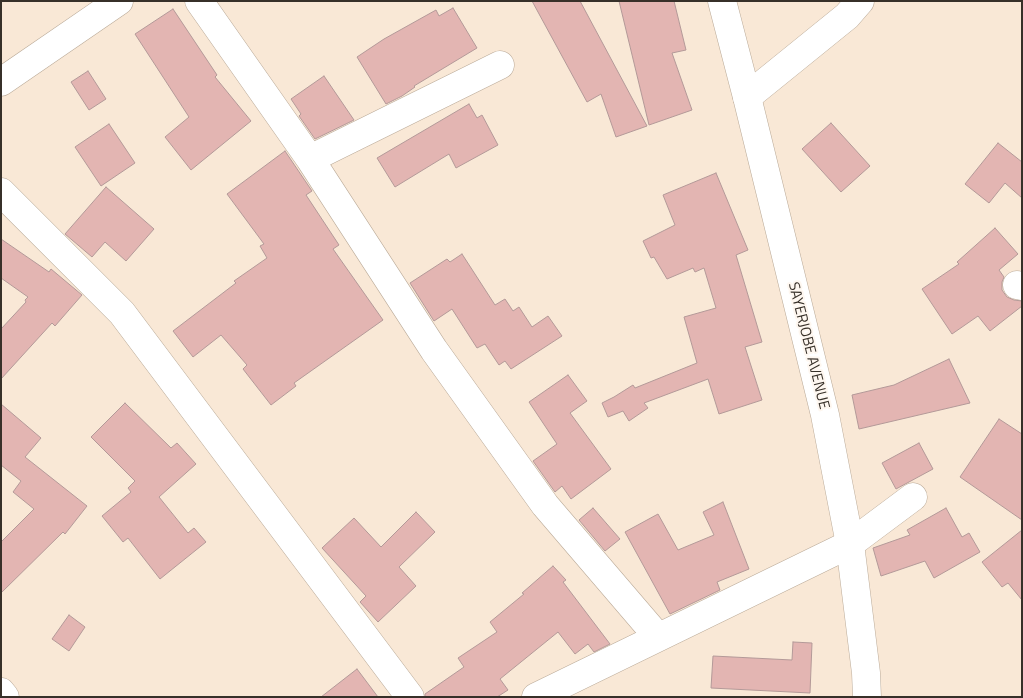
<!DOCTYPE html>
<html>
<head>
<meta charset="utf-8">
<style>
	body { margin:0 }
	#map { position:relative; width:1023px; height:698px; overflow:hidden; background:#f9e8d6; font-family:"Titillium Web",sans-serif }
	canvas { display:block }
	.frame { position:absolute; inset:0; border:2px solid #373029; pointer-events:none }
</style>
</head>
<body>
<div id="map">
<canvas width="1023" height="698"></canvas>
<div class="frame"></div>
</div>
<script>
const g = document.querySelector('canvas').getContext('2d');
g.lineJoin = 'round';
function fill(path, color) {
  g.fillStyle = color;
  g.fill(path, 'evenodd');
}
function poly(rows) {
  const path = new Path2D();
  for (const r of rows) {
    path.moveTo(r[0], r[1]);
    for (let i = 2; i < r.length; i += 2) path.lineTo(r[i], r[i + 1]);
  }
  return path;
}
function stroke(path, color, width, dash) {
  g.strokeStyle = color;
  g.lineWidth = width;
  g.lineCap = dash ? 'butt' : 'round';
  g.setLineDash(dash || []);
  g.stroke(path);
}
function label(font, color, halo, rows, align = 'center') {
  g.font = font + ' "Titillium Web",sans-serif';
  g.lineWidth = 4;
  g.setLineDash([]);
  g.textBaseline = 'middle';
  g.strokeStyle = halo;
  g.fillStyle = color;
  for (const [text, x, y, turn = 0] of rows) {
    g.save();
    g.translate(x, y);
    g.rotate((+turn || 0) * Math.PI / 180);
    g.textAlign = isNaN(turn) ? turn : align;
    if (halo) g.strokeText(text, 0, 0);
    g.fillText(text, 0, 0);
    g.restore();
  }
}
const building = poly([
	[532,1,580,1,647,126,616,137,601,94,587,102,532,1],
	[619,1,674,1,686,50,672,53,692,110,649,125,619,1],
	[453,8,477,48,414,86,415,87,402,96,386,104,357,57,384,39,436,10,439,16,453,8],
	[173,9,217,75,215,77,251,121,191,170,165,137,189,117,135,34,173,9],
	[88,71,106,99,89,110,71,82,88,71],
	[324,76,354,120,315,139,299,116,301,114,291,99,324,76],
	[469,104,477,118,482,115,498,145,456,168,449,154,395,187,377,158,469,104],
	[831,123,870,166,841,192,802,149,831,123],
	[109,124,135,163,101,186,75,147,109,124],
	[998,143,1022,162,1022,198,1005,183,989,203,965,184,998,143],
	[285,151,312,191,306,195,339,245,333,249,383,320,294,383,296,386,271,405,243,369,247,365,221,335,193,357,173,331,236,283,234,281,267,258,260,246,264,244,227,194,285,151],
	[716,173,748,250,736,255,762,342,745,347,762,400,719,414,708,379,644,403,648,408,629,421,623,411,608,417,602,403,614,397,633,385,635,388,697,363,684,317,716,308,704,268,695,272,693,268,667,279,654,257,651,258,643,241,675,225,663,195,716,173],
	[106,187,154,229,126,261,105,242,92,257,65,234,106,187],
	[995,228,1018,254,999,270,1004,277,1002,282,1002,290,1007,297,1014,300,1022,301,1022,306,990,331,978,316,952,334,922,289,959,264,957,262,995,228],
	[1,239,49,272,51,269,82,295,55,326,52,323,1,379,1,329,26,302,25,300,28,297,1,278,1,239],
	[462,254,495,305,505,299,513,311,519,307,532,327,548,316,562,336,511,369,505,361,499,365,485,344,477,348,452,309,434,321,410,283,447,259,450,262,462,254],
	[949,359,970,403,859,429,852,395,894,385,949,359],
	[568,375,587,401,570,413,611,469,571,499,562,486,555,492,533,461,557,444,529,402,568,375],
	[125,403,171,448,177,443,196,464,159,497,188,533,194,528,206,542,160,579,128,538,123,542,102,516,131,492,128,488,135,481,91,437,125,403],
	[1,404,41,438,25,457,87,506,65,534,63,532,1,593,1,542,34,509,13,492,21,481,1,465,1,404],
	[999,419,1022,434,1022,520,960,477,999,419],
	[919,443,933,469,896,489,882,463,919,443],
	[723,502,749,569,717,582,720,590,670,614,625,532,658,514,678,550,714,535,703,512,723,502],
	[593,508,620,539,605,551,579,520,593,508],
	[946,508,962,537,969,533,980,552,934,578,925,561,881,576,873,548,910,535,907,530,946,508],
	[416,512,435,532,399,567,416,586,378,622,360,602,366,596,322,548,354,518,381,547,416,512],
	[1022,530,1022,600,1008,583,1002,587,982,562,1022,530],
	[553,566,566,580,563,582,610,644,594,652,588,644,575,654,558,632,500,679,508,690,497,697,425,697,425,694,464,667,458,658,497,632,490,622,524,594,522,593,553,566],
	[69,615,85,627,69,651,52,639,69,615],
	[793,642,812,643,810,693,711,688,713,656,792,660,793,642],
	[357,669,378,697,321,697,357,669]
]);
fill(building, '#e3b5b2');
stroke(building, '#b39998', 1);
const minor = poly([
	[199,1,310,159,434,350,545,505,658,637],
	[1,82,119,1],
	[747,97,847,16,860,1],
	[310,159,500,65],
	[1,192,122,313,410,697],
	[1017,285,1022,286],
	[1,692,5,697],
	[536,697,850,544,913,497]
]);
const major = poly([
	[722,1,747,97,825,415,850,544,866,673,867,697]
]);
stroke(minor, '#baaa98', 29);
stroke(major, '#baaa98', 29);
stroke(minor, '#fff', 28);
stroke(major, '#fff', 28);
label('15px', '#373029', '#fef7f0', [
	["SAYERJOBE AVENUE",808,346,76]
]);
</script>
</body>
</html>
